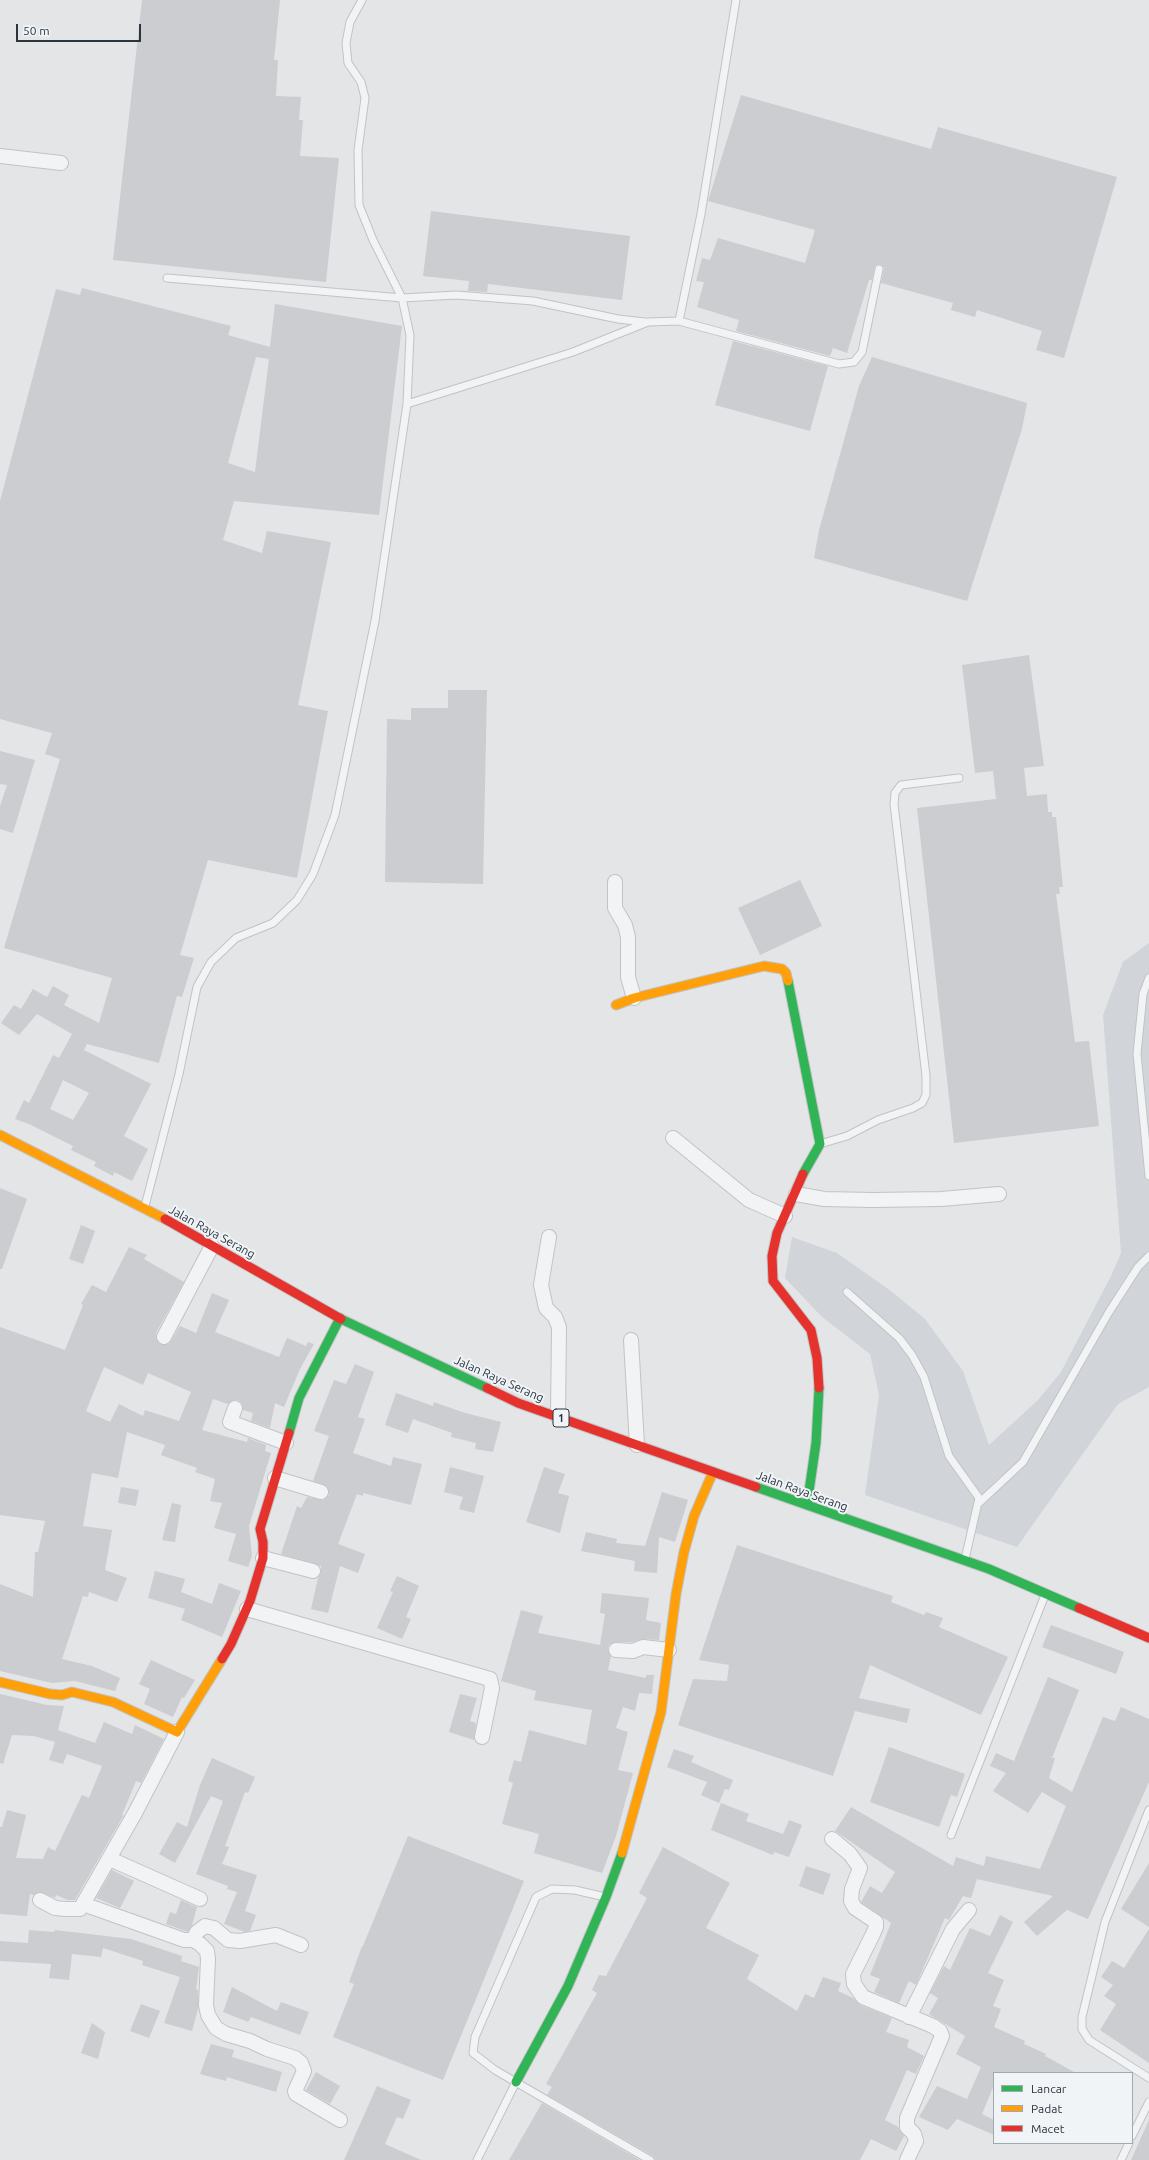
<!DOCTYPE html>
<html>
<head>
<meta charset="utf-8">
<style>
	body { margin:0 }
	#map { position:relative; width:1149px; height:2160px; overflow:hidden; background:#e3e5e7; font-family:Ubuntu,sans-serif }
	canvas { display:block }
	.legend { position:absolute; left:993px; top:2072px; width:140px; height:72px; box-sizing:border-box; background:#f1f4f7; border:1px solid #a1a8ae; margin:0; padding:5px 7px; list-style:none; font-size:12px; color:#2a3540 }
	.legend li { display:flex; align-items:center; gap:8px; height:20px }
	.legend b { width:20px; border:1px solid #a1a8ae }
	.scale { position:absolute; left:16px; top:24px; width:125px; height:18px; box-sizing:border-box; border:2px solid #2a3540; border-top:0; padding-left:5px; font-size:12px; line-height:14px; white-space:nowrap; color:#2a3540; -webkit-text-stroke:3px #f1f4f7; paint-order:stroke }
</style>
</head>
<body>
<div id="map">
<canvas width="1149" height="2160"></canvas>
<ul class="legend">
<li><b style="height:5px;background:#30b455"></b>Lancar</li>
<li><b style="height:5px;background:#ff9f0a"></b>Padat</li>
<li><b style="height:5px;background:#e5322d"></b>Macet</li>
</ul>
<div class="scale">50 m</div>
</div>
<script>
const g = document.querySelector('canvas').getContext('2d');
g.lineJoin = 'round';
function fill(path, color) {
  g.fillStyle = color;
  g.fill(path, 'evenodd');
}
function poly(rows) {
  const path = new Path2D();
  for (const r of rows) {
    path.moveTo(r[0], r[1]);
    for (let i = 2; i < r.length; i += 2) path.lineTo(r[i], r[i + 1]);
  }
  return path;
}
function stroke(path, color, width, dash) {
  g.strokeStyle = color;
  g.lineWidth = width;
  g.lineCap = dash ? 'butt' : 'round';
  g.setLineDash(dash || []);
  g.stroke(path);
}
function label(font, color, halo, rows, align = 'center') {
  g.font = font + ' Ubuntu,sans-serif';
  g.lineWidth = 4;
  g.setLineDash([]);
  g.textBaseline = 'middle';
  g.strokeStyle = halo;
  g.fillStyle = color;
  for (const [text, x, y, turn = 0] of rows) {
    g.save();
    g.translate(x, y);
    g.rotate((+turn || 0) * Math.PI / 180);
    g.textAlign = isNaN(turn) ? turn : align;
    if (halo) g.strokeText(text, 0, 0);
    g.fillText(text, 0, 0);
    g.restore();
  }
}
fill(poly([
	[1149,943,1149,1387,1118,1404,1017,1547,865,1495,879,1395,870,1354,822,1317,785,1278,792,1237,837,1253,891,1291,925,1319,963,1371,989,1445,1038,1400,1061,1372,1111,1276,1121,1253,1103,1015,1123,962]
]), '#d1d5da');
fill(poly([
	[142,0,280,0,274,60,278,60,276,96,301,97,299,120,303,120,300,156,339,158,326,282,113,260],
	[741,95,931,149,938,127,1117,177,1064,358,1036,350,1042,331,977,310,975,317,951,310,953,303,881,283,884,268,880,264,875,266,872,280,869,280,847,353,833,348,830,356,736,331,739,320,697,307,704,282,696,281,702,258,710,260,718,238,805,263,815,230,708,201],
	[431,211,630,236,622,300,488,284,487,292,468,291,469,281,423,276],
	[82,288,231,326,228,335,270,347,275,304,402,326,379,515,234,501,223,540,262,553,267,531,331,542,298,705,328,711,297,878,208,860,180,955,194,958,182,997,177,996,159,1063,87,1044,84,1050,151,1084,124,1136,148,1149,132,1181,114,1172,113,1176,94,1166,96,1162,71,1150,73,1146,29,1124,15,1119,24,1100,29,1103,53,1055,59,1058,72,1034,37,1014,19,1035,1,1023,14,1005,21,1009,33,989,47,997,53,986,69,995,64,1005,99,1023,112,978,4,948,60,759,45,754,52,733,0,719,0,501,56,289,80,295],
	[256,357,269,359,255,472,228,463],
	[63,1080,89,1093,73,1120,50,1109],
	[733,341,828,366,810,431,715,405],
	[872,357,1027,403,1022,429,967,601,814,558,819,530,859,386],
	[1029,655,1044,766,1024,768,1027,796,1047,794,1048,812,1052,812,1052,817,1056,817,1063,887,1059,887,1060,894,1056,894,1075,1042,1089,1041,1099,1126,954,1143,917,808,996,799,993,771,975,773,962,665],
	[448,690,487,690,483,884,385,882,387,719,411,720,411,708,448,708],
	[0,751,35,760,13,833,0,829,0,806,7,785,0,784],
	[800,880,822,926,760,955,738,908],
	[0,1188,27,1199,2,1269,0,1269],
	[81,1225,95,1231,83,1264,69,1259],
	[129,1247,147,1255,144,1259,184,1282,156,1333,156,1338,160,1344,169,1344,180,1326,196,1333,212,1293,229,1300,215,1332,279,1357,287,1338,306,1346,308,1342,314,1344,300,1369,284,1407,275,1403,270,1428,251,1421,253,1413,243,1410,242,1403,238,1400,233,1400,228,1404,213,1399,202,1430,247,1442,248,1438,266,1445,265,1451,271,1453,249,1526,252,1556,248,1567,228,1561,236,1534,214,1528,222,1503,210,1501,215,1479,195,1472,197,1468,161,1455,165,1445,127,1432,118,1478,92,1473,83,1526,112,1530,105,1570,127,1578,117,1602,89,1592,88,1597,83,1596,62,1659,92,1666,120,1678,115,1691,75,1681,52,1683,0,1671,0,1584,33,1597,35,1552,38,1552,45,1521,0,1515,0,1327,65,1350,83,1305,81,1304,92,1285,106,1292],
	[104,1367,143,1385,148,1373,191,1392,179,1421,145,1410,143,1416,119,1404,110,1422,86,1411],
	[355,1364,374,1372,358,1417,365,1419,353,1453,391,1466,393,1457,422,1464,411,1505,363,1493,363,1496,357,1494,338,1544,365,1554,358,1573,340,1566,328,1613,311,1609,318,1578,321,1573,321,1566,281,1554,297,1506,301,1508,307,1497,323,1500,329,1495,327,1486,313,1481,329,1436,314,1431,334,1380,346,1384],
	[396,1393,433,1406,434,1402,465,1413,501,1422,493,1452,475,1449,476,1443,451,1437,452,1433,413,1419,408,1433,385,1425],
	[450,1467,484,1476,474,1513,459,1509,463,1497,444,1492],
	[544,1467,565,1474,558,1493,569,1496,560,1533,526,1522],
	[121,1487,139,1490,136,1506,118,1503],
	[662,1492,688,1500,675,1542,659,1537,657,1573,634,1571,635,1561,581,1551,586,1532,617,1539,616,1543,645,1546],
	[172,1503,181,1505,175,1542,162,1540],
	[737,1545,893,1596,891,1602,924,1615,926,1612,943,1618,939,1627,1008,1657,981,1715,870,1665,859,1698,910,1709,907,1723,855,1711,833,1776,678,1725,693,1679,727,1681,729,1665,699,1660],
	[155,1571,185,1579,181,1592,212,1604,219,1583,241,1591,222,1637,181,1620,185,1609,148,1598],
	[397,1576,419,1586,406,1617,411,1619,402,1639,377,1628,393,1592,390,1591],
	[602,1593,649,1598,646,1620,661,1623,659,1640,644,1639,632,1642,616,1642,609,1645,608,1649,611,1656,608,1670,646,1678,646,1675,654,1675,652,1694,639,1693,635,1711,623,1707,616,1728,628,1732,618,1770,633,1773,616,1836,602,1873,534,1853,539,1834,502,1824,513,1783,508,1781,514,1760,521,1762,529,1730,586,1745,592,1710,534,1700,536,1691,501,1681,521,1610,543,1616,538,1633,600,1645,605,1614,600,1613],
	[1051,1625,1124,1652,1116,1674,1042,1647],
	[151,1660,195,1680,184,1698,182,1697,173,1717,144,1704,150,1689,139,1684],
	[1048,1677,1079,1690,1052,1758,1055,1758,1049,1778,1072,1792,1103,1717,1115,1721,1121,1707,1149,1719,1149,1782,1088,1919,1067,1910,1037,1936,1024,1922,1053,1896,977,1879,971,1898,963,1896,949,1920,945,1918,916,1985,909,1981,899,2003,874,1992,880,1979,870,1975,891,1923,861,1902,870,1886,882,1893,895,1872,835,1831,851,1807,953,1866,956,1857,984,1866,986,1856,1040,1869,1066,1806,1042,1792,1028,1813,993,1791,1006,1773,990,1766,996,1753,1014,1761],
	[0,1694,47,1705,64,1706,58,1730,95,1743,104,1722,132,1734,135,1725,164,1739,141,1783,136,1781,122,1815,124,1816,122,1818,75,1900,68,1900,56,1895,55,1898,40,1892,33,1895,30,1894,27,1916,0,1914,0,1827,2,1827,7,1810,26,1815,16,1858,43,1859,48,1847,55,1851,82,1795,89,1798,102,1766,67,1754,63,1764,49,1760,55,1742,34,1736,12,1735,3,1764,0,1763],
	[460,1694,477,1698,470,1721,476,1723,474,1740,449,1732],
	[889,1747,965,1774,957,1797,951,1795,939,1827,870,1802],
	[674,1749,694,1756,691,1762,733,1780,729,1790,725,1789,719,1803,701,1795,707,1782,667,1767],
	[212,1758,255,1777,248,1793,245,1792,225,1846,229,1847,222,1864,257,1875,245,1911,256,1915,250,1931,245,1932,224,1924,237,1892,227,1889,228,1886,196,1874,223,1801,211,1796,175,1863,159,1854,177,1822,187,1827,200,1785],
	[721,1803,749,1814,746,1821,783,1834,789,1820,802,1825,789,1857,774,1852,773,1855,711,1830],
	[408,1836,524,1881,443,2080,333,2037,354,1984,349,1982,362,1946,363,1946],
	[663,1847,730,1883,706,1928,759,1955,747,1979,797,2011,805,1994,814,1998,823,1977,841,1983,838,1991,853,1998,860,2005,892,2018,886,2032,909,2040,907,2047,924,2056,916,2074,907,2070,885,2120,898,2127,904,2136,896,2151,871,2139,860,2160,655,2160,653,2156,547,2095,552,2087,546,2084,597,1993,592,1990,599,1975,606,1976,647,1898,639,1893],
	[1149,1863,1149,1927,1121,1909],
	[806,1866,831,1874,823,1895,799,1886],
	[112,1870,134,1881,120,1908,96,1898],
	[181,1900,197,1907,192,1925,188,1932,166,1924,170,1912,176,1914],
	[1000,1915,1013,1922,988,1973,1004,1980,993,2006,1001,2009,994,2027,1025,2041,1024,2044,1046,2054,1045,2056,1076,2073,994,2073,994,2085,982,2114,994,2120,994,2135,957,2119,948,2130,919,2117,937,2086,967,2099,981,2067,956,2054,965,2036,929,2014,938,1998,930,1993,944,1966,950,1970,970,1928,990,1936],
	[1149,1929,1149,2063,1100,2030,1116,2004,1104,1996,1113,1985,1101,1977,1112,1961,1124,1968],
	[29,1930,54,1932,55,1930,131,1939,182,1956,181,1961,199,1967,196,1989,198,1990,198,2009,192,2031,164,2023,180,1977,142,1965,143,1961,103,1948,101,1957,72,1954,69,1980,49,1978,51,1964,0,1961,0,1941,28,1943],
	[232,1987,277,2011,281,2002,309,2012,300,2035,251,2017,248,2022,223,2012],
	[141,2004,160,2011,149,2038,130,2031],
	[92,2023,105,2032,98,2059,81,2053],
	[211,2044,234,2050,232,2057,282,2072,276,2092,227,2077,226,2081,200,2074],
	[316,2072,340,2086,330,2104,306,2090],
	[377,2086,411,2100,403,2119,397,2117,385,2144,421,2160,344,2160],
	[542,2103,640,2160,509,2160],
	[1149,2120,1149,2160,1131,2160]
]), '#cbcdd0');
const lane = poly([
	[362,0,350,22,346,43,348,63,361,82,365,98,358,150,359,205,373,240,402,298,456,295,533,301,618,319,645,322],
	[167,278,402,298,410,335,407,404],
	[679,321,701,214,736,0],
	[1149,978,1143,994,1137,1054,1149,1176],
	[820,1144,847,1136,878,1120,913,1108,922,1103,926,1095,926,1076,894,804,895,793,901,785,959,778],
	[145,1206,179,1074,197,987,211,962,236,938,273,923,297,900,313,874,335,815,375,621,407,404,573,352,648,322,679,321,839,364,854,362,862,352,879,269],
	[847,1292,899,1338,912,1355,924,1377,949,1456,979,1498,965,1559],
	[979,1503,1023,1462,1109,1312,1138,1267,1149,1256],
	[1149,1810,1105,1922,1082,2017,1082,2029,1089,2040,1149,2078],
	[951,1835,1045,1595],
	[605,1897,575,1890,552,1889,536,1897,475,2037,473,2053,495,2070,650,2160],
	[1132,2136,1149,2102],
	[477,2160,515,2084],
	[1121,2160,1129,2143]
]);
const street = poly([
	[0,156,61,163],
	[615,882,615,908,625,925,628,937,628,977,634,998],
	[673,1138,749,1200,785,1216],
	[796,1194,824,1199,872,1200,941,1199,999,1194],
	[549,1237,541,1285,546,1308,555,1317,559,1327,558,1417],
	[164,1337,212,1246],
	[631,1340,637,1445],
	[235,1408,230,1422,286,1443],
	[275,1478,321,1492],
	[263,1558,313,1571],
	[247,1609,490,1679,492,1688,482,1737],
	[616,1650,633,1651,643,1647,669,1650],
	[177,1732,135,1813,83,1904,184,1940,193,1940,200,1944,207,1951,208,1959,206,2005,208,2015,216,2028,226,2034,250,2041,267,2049,295,2058,301,2063,304,2071,295,2091,296,2094,340,2120],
	[832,1839,850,1854,860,1868,852,1889,851,1901,855,1908,876,1922,876,1927,873,1934,853,1974,854,1984,863,1997,933,2026,940,2031,942,2036,907,2118,907,2127,914,2134,916,2141,907,2160],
	[110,1859,200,1899],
	[40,1900,55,1908,65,1909,80,1909,83,1904],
	[193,1940,197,1932,205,1926,214,1928,228,1940,240,1941,276,1935,301,1945],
	[909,2017,953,1929,969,1910]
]);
const fast = poly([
	[788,981,820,1144,803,1174],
	[341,1319,487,1388],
	[289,1433,299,1398,340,1318],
	[756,1487,989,1569,1079,1608],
	[807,1505,816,1443,819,1388],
	[516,2082,568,1986,606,1897,622,1853]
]);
const slow = poly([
	[616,1005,634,998,764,966,782,969,786,973,788,981],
	[0,1135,165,1219],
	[0,1682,50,1694,62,1695,72,1692,113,1702,177,1732,222,1659],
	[622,1853,661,1712,676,1594,684,1552,694,1516,713,1472]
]);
const jam = poly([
	[803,1174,777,1233,772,1256,773,1281,811,1330,817,1358,819,1388],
	[165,1219,341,1319],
	[487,1388,518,1403,756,1487],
	[1079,1608,1149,1638],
	[222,1659,231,1644,250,1601,263,1558,263,1542,260,1529,289,1433]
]);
stroke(lane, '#c1c3c5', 9);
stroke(street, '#c1c3c5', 16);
stroke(fast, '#c1c3c5', 11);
stroke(slow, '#c1c3c5', 11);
stroke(jam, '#c1c3c5', 11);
stroke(lane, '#f2f3f4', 7);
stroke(street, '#f2f3f4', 14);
stroke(fast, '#30b455', 9);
stroke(slow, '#ff9f0a', 9);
stroke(jam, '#e5322d', 9);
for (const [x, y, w] of [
	[561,1418,16]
]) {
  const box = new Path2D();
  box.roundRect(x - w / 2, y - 9, w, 18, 3);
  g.fillStyle = '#f1f4f7';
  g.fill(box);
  stroke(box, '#2a3540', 1);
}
label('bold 11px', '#2a3540', null, [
	["1",561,1418]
]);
label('12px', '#2a3540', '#f1f4f7', [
	["Jalan Raya Serang",212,1232,29],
	["Jalan Raya Serang",499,1379,24],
	["Jalan Raya Serang",802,1491,20]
]);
</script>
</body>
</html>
